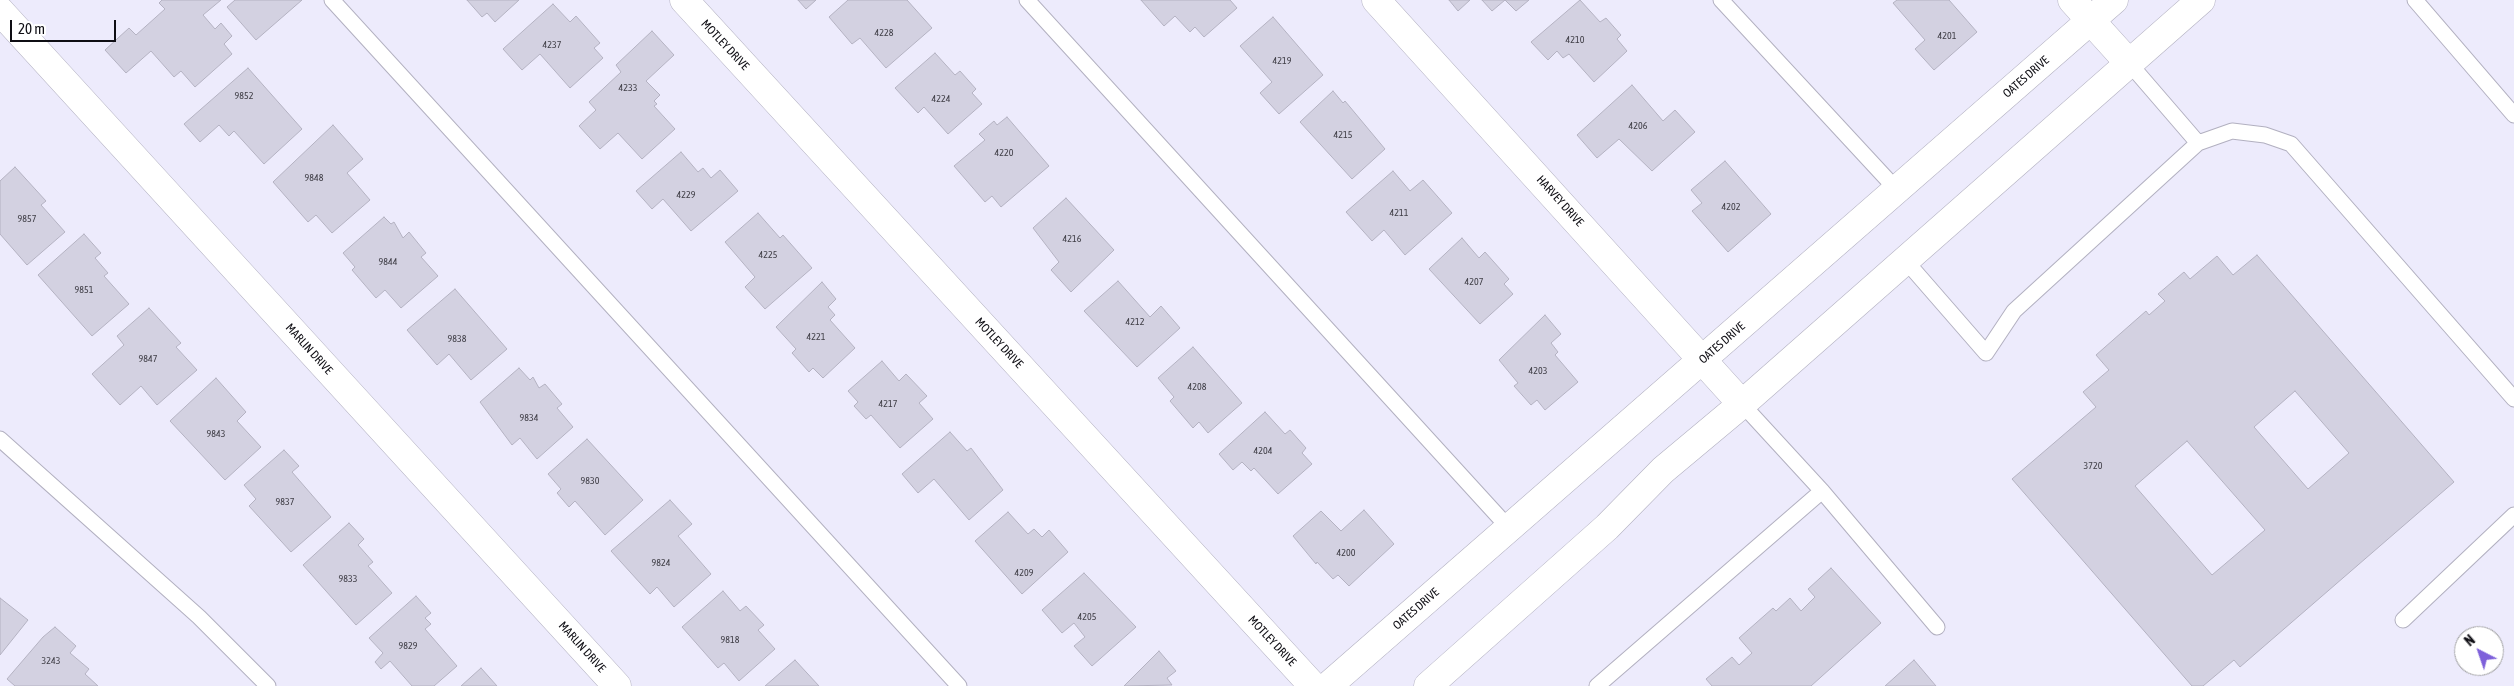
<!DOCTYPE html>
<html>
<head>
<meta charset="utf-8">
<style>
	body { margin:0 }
	#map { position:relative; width:2514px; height:686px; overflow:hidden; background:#edebfc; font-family:"Asap Condensed",sans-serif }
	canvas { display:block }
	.north { position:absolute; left:2454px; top:626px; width:50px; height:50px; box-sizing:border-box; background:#fff; border:1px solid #9f9fa1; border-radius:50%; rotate:319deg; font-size:14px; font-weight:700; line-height:20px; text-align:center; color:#0f0e14 }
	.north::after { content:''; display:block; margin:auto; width:18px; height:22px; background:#7e60da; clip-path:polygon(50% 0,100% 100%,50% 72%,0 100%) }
	.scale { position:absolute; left:10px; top:20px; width:106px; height:22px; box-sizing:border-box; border:2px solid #0f0e14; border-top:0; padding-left:6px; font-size:15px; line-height:18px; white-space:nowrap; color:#0f0e14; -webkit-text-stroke:4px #fff; paint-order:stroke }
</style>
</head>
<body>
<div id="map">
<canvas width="2514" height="686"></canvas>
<div class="north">N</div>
<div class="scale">20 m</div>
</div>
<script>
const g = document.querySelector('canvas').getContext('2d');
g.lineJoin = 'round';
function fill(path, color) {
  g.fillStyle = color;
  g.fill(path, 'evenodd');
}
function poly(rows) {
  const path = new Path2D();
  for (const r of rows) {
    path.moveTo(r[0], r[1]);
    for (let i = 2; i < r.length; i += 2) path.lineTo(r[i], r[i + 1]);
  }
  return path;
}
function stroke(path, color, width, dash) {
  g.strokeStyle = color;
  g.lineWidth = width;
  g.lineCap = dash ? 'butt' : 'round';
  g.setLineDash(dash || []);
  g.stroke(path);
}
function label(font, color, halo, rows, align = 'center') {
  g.font = font + ' "Asap Condensed",sans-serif';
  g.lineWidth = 5;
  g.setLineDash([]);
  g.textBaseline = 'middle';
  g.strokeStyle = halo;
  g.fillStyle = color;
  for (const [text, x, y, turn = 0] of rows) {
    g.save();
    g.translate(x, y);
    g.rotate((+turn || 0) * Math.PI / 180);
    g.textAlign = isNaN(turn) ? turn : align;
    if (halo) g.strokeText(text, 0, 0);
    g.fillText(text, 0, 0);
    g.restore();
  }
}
const building = poly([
	[162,0,221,0,203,15,215,29,221,23,232,36,224,44,232,54,195,87,181,71,174,77,151,51,126,73,105,50,129,28,136,35,165,9,159,3,162,0],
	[235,0,302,0,256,40,227,7,235,0],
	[467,0,519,0,495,22,487,13,482,17,467,0],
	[798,0,816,0,806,9,798,0],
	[848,0,907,0,932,28,886,68,860,38,852,44,829,17,848,0],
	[1141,0,1230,0,1237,8,1204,37,1195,27,1190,32,1175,16,1164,26,1141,0],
	[1449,0,1470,0,1458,11,1449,0],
	[1482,0,1505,0,1492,11,1482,0],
	[1505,0,1529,0,1516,11,1505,0],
	[1580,0,1600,22,1606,18,1621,35,1617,39,1627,51,1594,82,1569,54,1563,58,1557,51,1548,60,1531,42,1580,0],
	[1897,0,1949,0,1977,32,1934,70,1915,49,1925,40,1893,3,1897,0],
	[553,4,570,22,576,16,600,43,594,48,603,58,570,88,540,54,522,70,503,49,553,4],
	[1273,17,1323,75,1279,114,1260,93,1272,82,1240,46,1273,17],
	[652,31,674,55,646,81,660,95,654,101,657,104,654,106,675,129,642,159,618,133,600,149,579,126,596,110,589,102,621,72,616,65,652,31],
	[935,53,955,75,960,71,976,89,972,93,982,104,948,134,924,107,918,113,895,88,935,53],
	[248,68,302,129,264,164,234,131,229,136,219,125,200,142,184,124,248,68],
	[1632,85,1663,121,1675,110,1695,132,1652,171,1619,139,1597,158,1577,135,1632,85],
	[1333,91,1343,103,1345,101,1385,149,1352,179,1300,122,1333,91],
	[1007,117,1049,166,1001,207,992,196,985,202,954,166,985,140,979,134,994,121,997,125,1007,117],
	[333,125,363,159,347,173,370,200,332,233,316,215,308,222,273,182,333,125],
	[681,152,698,172,703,168,711,178,720,170,738,191,691,231,663,199,652,209,636,191,681,152],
	[1725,161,1771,214,1728,252,1692,211,1702,203,1691,190,1725,161],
	[15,167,46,201,41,205,65,232,27,265,0,234,0,181,15,167],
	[1393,171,1410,191,1423,180,1452,213,1405,255,1384,230,1372,241,1346,212,1393,171],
	[1066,198,1114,250,1071,292,1051,270,1059,262,1033,228,1066,198],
	[758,213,780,238,783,235,812,268,765,309,745,287,755,277,725,242,758,213],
	[384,217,391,224,394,222,403,238,409,232,426,253,421,257,438,276,401,308,385,290,376,298,352,270,355,267,343,253,384,217],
	[84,234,101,253,95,258,108,273,104,276,129,304,92,336,38,275,84,234],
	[1462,238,1479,258,1485,252,1509,279,1504,284,1513,294,1480,324,1429,269,1462,238],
	[2257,255,2454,482,2240,667,2234,660,2203,686,2192,686,2012,479,2096,407,2083,392,2109,370,2096,355,2146,311,2149,315,2165,301,2158,294,2184,272,2190,279,2217,256,2233,275,2257,255],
	[2295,391,2349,453,2308,489,2254,427,2295,391],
	[2187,441,2265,530,2212,575,2135,486,2187,441],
	[1118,281,1150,317,1161,306,1180,328,1137,367,1084,311,1118,281],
	[822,282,836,299,828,307,835,315,830,320,855,348,823,378,813,368,809,372,792,353,796,349,776,327,822,282],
	[455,289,507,349,471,380,449,354,437,365,407,330,455,289],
	[149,308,181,343,176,347,197,370,157,405,141,386,120,405,92,374,124,345,117,336,149,308],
	[1545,315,1561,334,1551,343,1558,352,1555,355,1578,382,1545,410,1537,400,1531,405,1514,386,1518,383,1499,360,1545,315],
	[1193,347,1242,403,1208,433,1199,422,1193,428,1170,401,1174,397,1158,378,1193,347],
	[882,361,899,381,906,374,927,396,919,403,933,419,900,448,871,415,866,419,854,406,858,402,848,391,882,361],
	[519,368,530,380,533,377,539,388,545,384,562,404,557,408,573,427,537,459,520,438,512,445,480,402,519,368],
	[216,378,246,412,237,421,261,447,225,480,170,421,216,378],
	[1265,412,1285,434,1290,430,1306,448,1302,453,1312,464,1278,494,1254,468,1251,471,1242,462,1233,470,1219,454,1265,412],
	[950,432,967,451,971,448,1003,490,969,520,934,479,918,493,902,474,950,432],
	[587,439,643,500,605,535,575,501,569,507,557,493,561,489,548,474,587,439],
	[284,450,299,466,292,472,331,517,291,552,249,506,256,499,244,485,284,450],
	[670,500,692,524,678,536,711,574,674,607,657,587,650,594,611,551,670,500],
	[1364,510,1394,544,1349,586,1338,575,1333,579,1317,562,1316,564,1293,536,1321,511,1341,531,1364,510],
	[1008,512,1028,534,1034,529,1042,537,1049,530,1068,552,1022,594,975,541,1008,512],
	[349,523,364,539,358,545,373,562,368,566,392,593,356,625,303,565,349,523],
	[1831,568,1881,623,1811,686,1712,686,1706,679,1732,657,1739,665,1752,653,1739,638,1773,608,1776,611,1790,598,1801,611,1815,597,1808,589,1831,568],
	[1084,573,1136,627,1092,666,1074,646,1085,637,1074,623,1062,633,1042,610,1084,573],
	[723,591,740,611,746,606,764,625,758,630,775,649,739,681,724,663,718,668,682,627,723,591],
	[416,596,431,613,425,618,431,624,425,629,457,666,434,686,412,686,390,661,381,669,375,662,383,653,369,638,416,596],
	[0,598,28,620,0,655,0,598],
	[55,627,76,646,70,653,89,669,85,674,98,686,15,686,7,679,43,637,55,627],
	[1159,651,1176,671,1167,678,1172,685,1124,686,1159,651],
	[795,660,819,686,765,686,795,660],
	[1914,660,1936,686,1885,686,1914,660],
	[481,668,497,686,461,686,481,668]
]);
fill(building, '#d3d1e1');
stroke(building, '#b4b2c2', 1);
const service = poly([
	[332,0,959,686],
	[1027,0,1508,527],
	[1721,0,1897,190],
	[2415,0,2514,115],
	[2198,143,2232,131,2265,135,2291,144,2514,399],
	[1905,260,1986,353,2014,311,2198,143,2129,63],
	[0,439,199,617,268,686],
	[1822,491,1937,627],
	[2403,620,2514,515],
	[1597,686,1822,491,1742,404]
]);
const minor = poly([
	[684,0,1313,686],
	[1376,0,1742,404],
	[2072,0,2129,63],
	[0,11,617,686]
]);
const secondary = poly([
	[1328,686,2114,0],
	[1428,686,1607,527,1663,470,1742,404,2201,0]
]);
stroke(service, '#b2b0c0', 17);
stroke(minor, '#b2b0c0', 29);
stroke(secondary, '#b2b0c0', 29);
stroke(service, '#fff', 15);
stroke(minor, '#fff', 28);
stroke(secondary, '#fff', 28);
label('10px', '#403f47', null, [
	["4228",884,33],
	["4201",1947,36],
	["4210",1575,40],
	["4237",552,45],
	["4219",1282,61],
	["4233",628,88],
	["9852",244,96],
	["4224",941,99],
	["4206",1638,126],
	["4215",1343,135],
	["4220",1004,153],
	["9848",314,178],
	["4229",686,195],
	["4202",1731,207],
	["4211",1399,213],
	["9857",27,219],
	["4216",1072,239],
	["4225",768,255],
	["9844",388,262],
	["4207",1474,282],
	["9851",84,290],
	["4212",1135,322],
	["4221",816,337],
	["9838",457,339],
	["9847",148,359],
	["4203",1538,371],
	["4208",1197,387],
	["4217",888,404],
	["9834",529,418],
	["9843",216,434],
	["4204",1263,451],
	["3720",2093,466],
	["9830",590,481],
	["9837",285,502],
	["4200",1346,553],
	["9824",661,563],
	["4209",1024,573],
	["9833",348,579],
	["4205",1087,617],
	["9818",730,640],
	["9829",408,646],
	["3243",51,661]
]);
label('12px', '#0f0e14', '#fff', [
	["MOTLEY DRIVE",725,45,47],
	["OATES DRIVE",2026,77,-41],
	["HARVEY DRIVE",1560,201,48],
	["MOTLEY DRIVE",999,343,47],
	["OATES DRIVE",1722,343,-41],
	["MARLIN DRIVE",309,349,48],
	["OATES DRIVE",1416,609,-41],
	["MOTLEY DRIVE",1272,641,47],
	["MARLIN DRIVE",582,647,48]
]);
</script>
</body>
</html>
